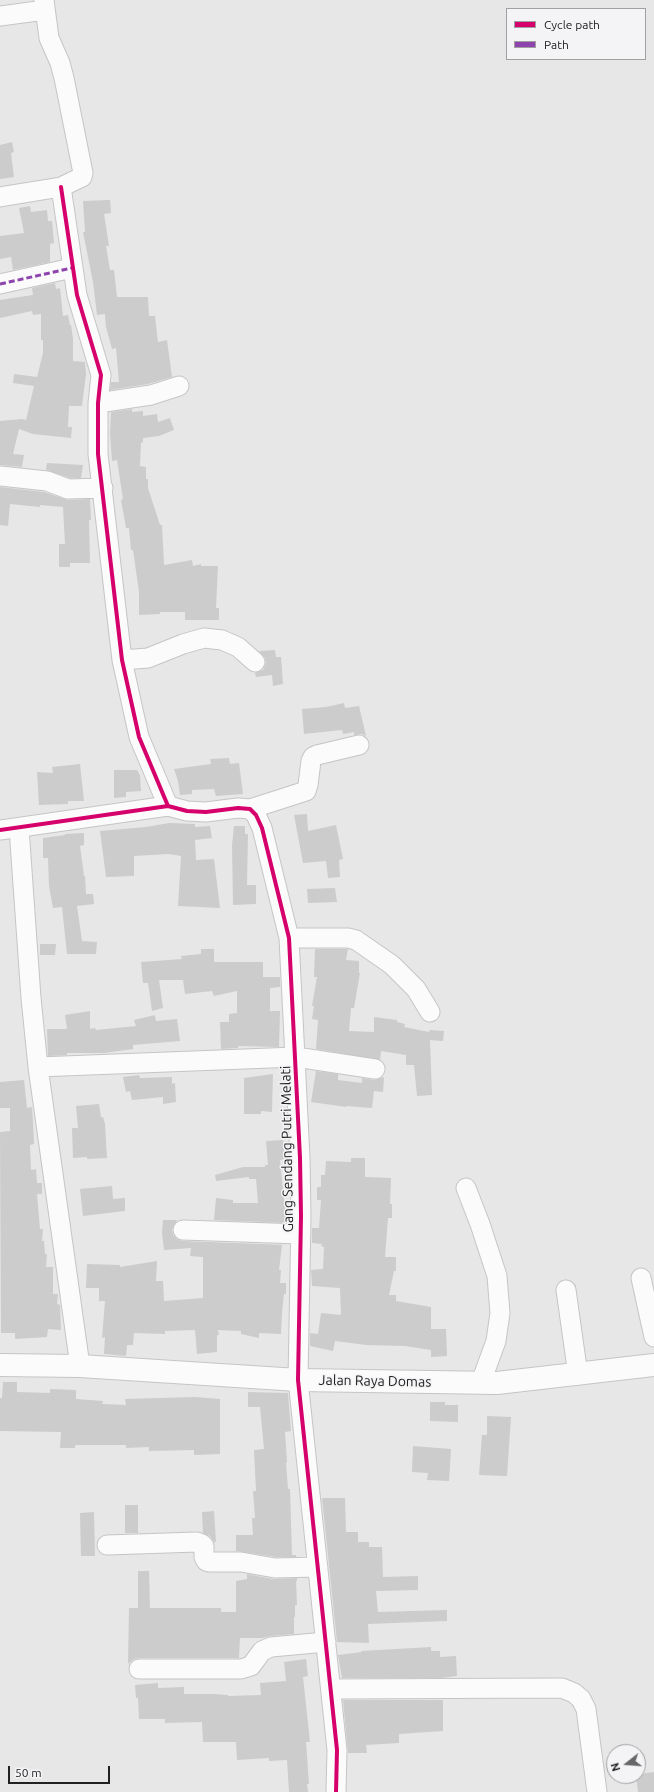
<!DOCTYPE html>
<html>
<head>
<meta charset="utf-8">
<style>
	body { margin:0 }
	#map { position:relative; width:654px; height:1792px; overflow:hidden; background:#e7e7e7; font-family:Ubuntu,sans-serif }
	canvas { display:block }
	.legend { position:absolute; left:506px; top:8px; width:140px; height:52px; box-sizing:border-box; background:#f4f4f6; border:1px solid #a0a0a1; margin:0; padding:5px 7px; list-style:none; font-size:12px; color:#212122 }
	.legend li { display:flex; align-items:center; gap:8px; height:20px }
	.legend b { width:20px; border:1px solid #a0a0a1 }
	.north { position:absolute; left:606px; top:1744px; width:40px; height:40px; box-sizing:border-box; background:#f4f4f6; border:1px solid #a0a0a1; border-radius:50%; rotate:253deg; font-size:11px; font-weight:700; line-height:16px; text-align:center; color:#212122 }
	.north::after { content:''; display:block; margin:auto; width:14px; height:18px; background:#666667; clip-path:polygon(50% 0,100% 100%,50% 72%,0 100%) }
	.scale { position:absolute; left:8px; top:1766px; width:102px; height:18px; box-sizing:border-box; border:2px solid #212122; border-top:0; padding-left:5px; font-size:12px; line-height:14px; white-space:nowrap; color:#212122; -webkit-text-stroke:3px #f4f4f6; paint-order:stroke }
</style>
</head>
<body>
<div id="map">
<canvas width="654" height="1792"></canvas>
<ul class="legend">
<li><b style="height:5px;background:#d6006c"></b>Cycle path</li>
<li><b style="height:5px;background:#8e44ad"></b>Path</li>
</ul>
<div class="north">N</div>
<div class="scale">50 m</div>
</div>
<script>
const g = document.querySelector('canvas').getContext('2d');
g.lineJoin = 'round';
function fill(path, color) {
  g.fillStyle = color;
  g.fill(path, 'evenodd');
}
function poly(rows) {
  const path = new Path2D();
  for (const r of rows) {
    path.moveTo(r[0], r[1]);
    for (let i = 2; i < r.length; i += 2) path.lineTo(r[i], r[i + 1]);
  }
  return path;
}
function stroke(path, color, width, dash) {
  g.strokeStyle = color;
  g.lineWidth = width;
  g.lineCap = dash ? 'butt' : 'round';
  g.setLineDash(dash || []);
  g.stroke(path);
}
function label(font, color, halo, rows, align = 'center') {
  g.font = font + ' Ubuntu,sans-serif';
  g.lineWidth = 3;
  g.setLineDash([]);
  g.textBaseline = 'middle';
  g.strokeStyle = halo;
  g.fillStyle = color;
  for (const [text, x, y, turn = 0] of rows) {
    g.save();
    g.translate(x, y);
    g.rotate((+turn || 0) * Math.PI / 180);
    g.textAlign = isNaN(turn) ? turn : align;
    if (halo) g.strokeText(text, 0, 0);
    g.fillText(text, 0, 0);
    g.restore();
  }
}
fill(poly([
	[12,142,14,152,11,153,14,177,0,179,0,145],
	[110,200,111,213,104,214,109,246,106,246,110,270,114,270,117,297,148,297,149,316,155,316,158,342,167,340,172,377,148,384,110,390,111,382,119,382,116,348,112,349,106,327,105,314,97,315,93,282,83,232,85,232,83,201],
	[30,206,31,212,47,210,48,221,52,221,54,243,50,244,50,262,13,270,11,257,0,259,0,236,24,233,19,208],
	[55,283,56,289,60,288,63,316,68,315,70,325,71,325,73,339,73,361,85,362,86,374,82,406,69,406,68,427,72,427,71,438,33,434,19,429,13,454,24,455,22,467,0,465,0,421,22,419,26,420,34,386,13,383,14,374,37,377,43,353,43,340,41,340,41,314,33,315,32,311,0,318,0,300,33,295,32,288],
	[132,409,132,412,143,411,143,416,157,414,158,422,170,418,174,430,159,436,143,438,143,442,141,443,140,466,146,467,146,479,148,479,148,488,160,525,162,525,164,565,192,560,193,566,201,564,201,566,218,566,216,608,219,608,219,620,185,620,185,612,160,612,160,614,139,615,139,592,133,550,131,550,129,528,126,528,121,500,123,499,117,460,112,461,110,434,111,412],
	[47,463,83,465,81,478,70,478,46,470],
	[0,487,44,492,68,500,90,499,91,520,89,520,90,563,70,563,70,567,59,567,59,544,65,544,63,507,40,505,40,507,10,504,8,526,0,525],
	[275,650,276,657,281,657,283,684,273,686,272,675,256,677,255,673,263,670,266,664,265,658,259,651],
	[344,703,345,708,359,706,366,736,362,734,354,735,354,732,343,734,342,730,304,734,302,709,326,707],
	[229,758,230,764,239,763,243,794,216,796,214,789,192,790,192,794,180,795,178,781,174,769,211,764,210,759],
	[80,764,84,801,68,801,68,804,39,805,37,772,53,773,52,767],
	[114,770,137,770,140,775,141,791,126,792,126,797,114,798],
	[307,814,308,831,336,825,343,859,339,860,340,877,328,878,326,861,303,863,294,815],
	[169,823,195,824,195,827,210,826,212,838,195,840,196,860,214,859,220,908,178,906,181,856,169,854,134,856,134,876,106,877,100,831,146,827],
	[234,826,245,826,245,834,248,834,247,885,256,885,256,904,233,905,232,845],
	[84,833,84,845,80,846,84,876,85,876,86,894,93,894,94,904,77,906,82,941,97,942,96,954,67,954,62,907,53,908,49,886,48,858,43,858,43,838,65,835,65,834],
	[335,888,337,902,308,903,307,889],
	[40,944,56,944,55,955,40,955],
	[201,949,214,949,214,962,263,962,263,977,280,977,280,987,270,988,270,1011,280,1011,279,1047,238,1046,238,1048,221,1049,220,1022,229,1022,229,1014,237,1013,237,991,214,996,212,991,185,994,183,980,159,980,163,1008,152,1011,148,983,143,983,141,962,182,959,181,956,201,954],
	[315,949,348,949,346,960,359,961,359,973,360,973,354,1008,351,1008,349,1031,374,1032,374,1017,397,1020,397,1022,405,1024,404,1027,429,1032,430,1030,444,1031,443,1041,430,1040,432,1095,417,1096,414,1065,406,1065,406,1055,381,1051,380,1060,316,1049,318,1020,312,1019,314,1006,312,1006,317,977,314,977],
	[90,1011,90,1029,95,1028,96,1030,136,1026,134,1020,155,1015,156,1021,177,1019,180,1041,133,1045,133,1049,104,1053,67,1053,67,1055,48,1056,47,1029,67,1029,65,1015],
	[316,1071,338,1074,338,1080,362,1083,362,1078,374,1080,384,1077,383,1092,374,1091,372,1108,346,1106,346,1107,311,1102],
	[273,1074,272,1112,261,1111,261,1114,244,1114,244,1078],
	[139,1075,140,1078,172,1077,172,1084,175,1083,176,1102,163,1104,163,1097,132,1100,130,1091,126,1092,123,1077],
	[24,1080,27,1108,32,1107,33,1122,34,1144,30,1145,31,1170,36,1169,37,1183,42,1183,42,1194,37,1194,40,1229,43,1229,42,1241,44,1241,45,1254,47,1254,46,1267,53,1267,53,1294,58,1294,57,1304,60,1305,61,1330,48,1329,47,1337,15,1339,15,1333,1,1333,0,1132,10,1131,10,1108,0,1108,0,1082],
	[99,1104,101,1117,103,1117,105,1124,107,1158,87,1159,87,1157,73,1158,72,1128,78,1128,76,1106],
	[283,1140,285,1159,280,1160,284,1200,289,1200,288,1223,214,1220,216,1198,233,1200,233,1203,258,1203,256,1179,249,1179,249,1177,216,1181,215,1175,243,1167,265,1167,265,1165,268,1165,266,1141],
	[351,1158,365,1158,365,1177,391,1178,390,1204,392,1204,392,1218,388,1218,385,1257,396,1257,396,1271,394,1271,389,1295,396,1295,396,1301,431,1307,431,1329,446,1329,447,1356,431,1357,431,1350,405,1346,366,1345,335,1341,333,1351,310,1346,310,1333,318,1334,321,1313,341,1315,340,1288,312,1286,311,1270,323,1269,324,1247,321,1246,322,1244,312,1243,312,1228,319,1228,321,1200,317,1200,317,1187,321,1187,321,1175,325,1175,326,1161,351,1162],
	[112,1186,113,1199,125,1198,125,1211,83,1216,80,1189],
	[163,1220,177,1220,172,1229,173,1235,177,1239,182,1241,286,1245,282,1245,279,1270,281,1270,280,1283,286,1283,286,1294,284,1294,282,1313,281,1334,259,1333,259,1338,241,1334,241,1331,218,1330,219,1335,217,1335,217,1352,197,1354,195,1330,165,1331,165,1334,134,1333,133,1345,127,1345,126,1356,104,1354,105,1337,102,1338,105,1301,99,1301,99,1288,86,1288,87,1264,120,1265,120,1267,157,1261,156,1281,163,1281,164,1301,203,1298,203,1257,190,1256,191,1248,164,1250,162,1233],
	[3,1382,17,1382,17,1392,50,1393,50,1389,76,1390,76,1399,103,1401,102,1404,126,1405,125,1399,195,1397,220,1399,220,1454,194,1455,194,1450,149,1451,149,1447,126,1448,126,1445,75,1445,75,1448,60,1448,61,1432,0,1431,0,1398,2,1398],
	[248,1392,288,1393,291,1431,285,1432,287,1462,286,1463,288,1489,290,1489,292,1555,296,1555,296,1557,276,1557,236,1551,236,1535,253,1535,252,1518,255,1518,253,1491,256,1491,254,1450,264,1449,260,1407,248,1407],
	[430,1402,445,1402,445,1405,458,1405,458,1422,430,1421],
	[487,1416,511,1417,507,1476,479,1475,482,1435,487,1435],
	[413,1446,451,1449,449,1481,427,1480,428,1473,412,1472],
	[322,1498,345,1498,346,1532,358,1532,358,1542,369,1542,369,1547,382,1547,383,1577,418,1576,418,1590,376,1591,378,1612,447,1610,447,1621,368,1624,369,1643,337,1642],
	[125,1505,138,1505,138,1533,125,1533],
	[214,1511,216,1542,214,1542,210,1536,203,1533,202,1512],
	[94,1512,95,1556,81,1556,80,1513],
	[138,1571,149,1571,150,1608,221,1608,221,1612,236,1612,236,1581,247,1579,247,1574,273,1579,297,1578,297,1581,296,1581,297,1605,295,1605,295,1617,294,1617,294,1634,270,1636,263,1638,240,1638,239,1658,139,1658,134,1659,128,1664,129,1608,138,1608],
	[431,1647,431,1651,440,1651,440,1657,456,1656,457,1676,441,1678,342,1678,338,1655,362,1652,361,1651],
	[306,1659,308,1676,303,1677,310,1742,306,1742,309,1784,307,1784,308,1792,289,1792,287,1760,269,1761,269,1758,237,1760,236,1742,203,1742,202,1722,165,1723,165,1719,139,1719,138,1698,136,1698,135,1685,158,1683,158,1688,184,1687,184,1694,214,1694,228,1695,228,1696,261,1695,260,1683,286,1681,284,1662],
	[343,1700,443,1700,443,1731,399,1734,399,1743,366,1745,367,1753,348,1753],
	[654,1772,654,1792,638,1792,636,1776,638,1776,638,1774]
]), '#ccc');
const minor = poly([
	[0,16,45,10],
	[61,187,77,295,101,375,98,403,98,454,122,660,139,737,168,806],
	[0,197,61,187,82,177,83,173,64,78,60,63,49,38,44,0],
	[0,284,72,268],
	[98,403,151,395,179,386],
	[0,476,47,481,68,489,103,488],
	[122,660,148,658,183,644,204,638,222,640,238,647,255,662],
	[250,809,306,791,308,785,311,761,313,757,317,755,359,745],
	[19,828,31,998,38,1067,80,1366],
	[0,830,168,806,187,811,206,812,238,808,250,809,256,815,262,828,289,938,300,1158,301,1216,298,1380,337,1750,336,1792],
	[289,938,348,938,356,940,392,965,416,989,430,1012],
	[38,1067,296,1057,375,1069],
	[466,1188,480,1224,497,1276,500,1313,496,1341,481,1382],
	[183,1230,301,1234],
	[641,1278,654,1337],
	[566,1290,578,1375],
	[107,1545,197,1542,202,1544,204,1546,204,1557,206,1561,209,1562,241,1562,275,1568,318,1567],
	[139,1669,241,1669,251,1666,262,1651,271,1647,326,1642],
	[331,1689,562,1688,574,1693,581,1699,586,1709,597,1792]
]);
const highway = poly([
	[0,1365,80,1366,298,1380,497,1383,654,1365]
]);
stroke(minor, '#c5c5c5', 21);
stroke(highway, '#c5c5c5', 24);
stroke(minor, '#fbfbfb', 19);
stroke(highway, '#fbfbfb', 22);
stroke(poly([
	[0,284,72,268]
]), '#8e44ad', 3, [6, 3]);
stroke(poly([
	[61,187,77,295,101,375,98,403,98,454,122,660,139,737,168,806],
	[0,830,168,806,187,811,206,812,238,808,250,809,256,815,262,828,289,938,300,1158,301,1216,298,1380,337,1750,336,1792]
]), '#d6006c', 4);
label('14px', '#212122', '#f4f4f6', [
	["Gang Sendang Putri Melati",287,1149,-91],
	["Jalan Raya Domas",375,1381,1]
]);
</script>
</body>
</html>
